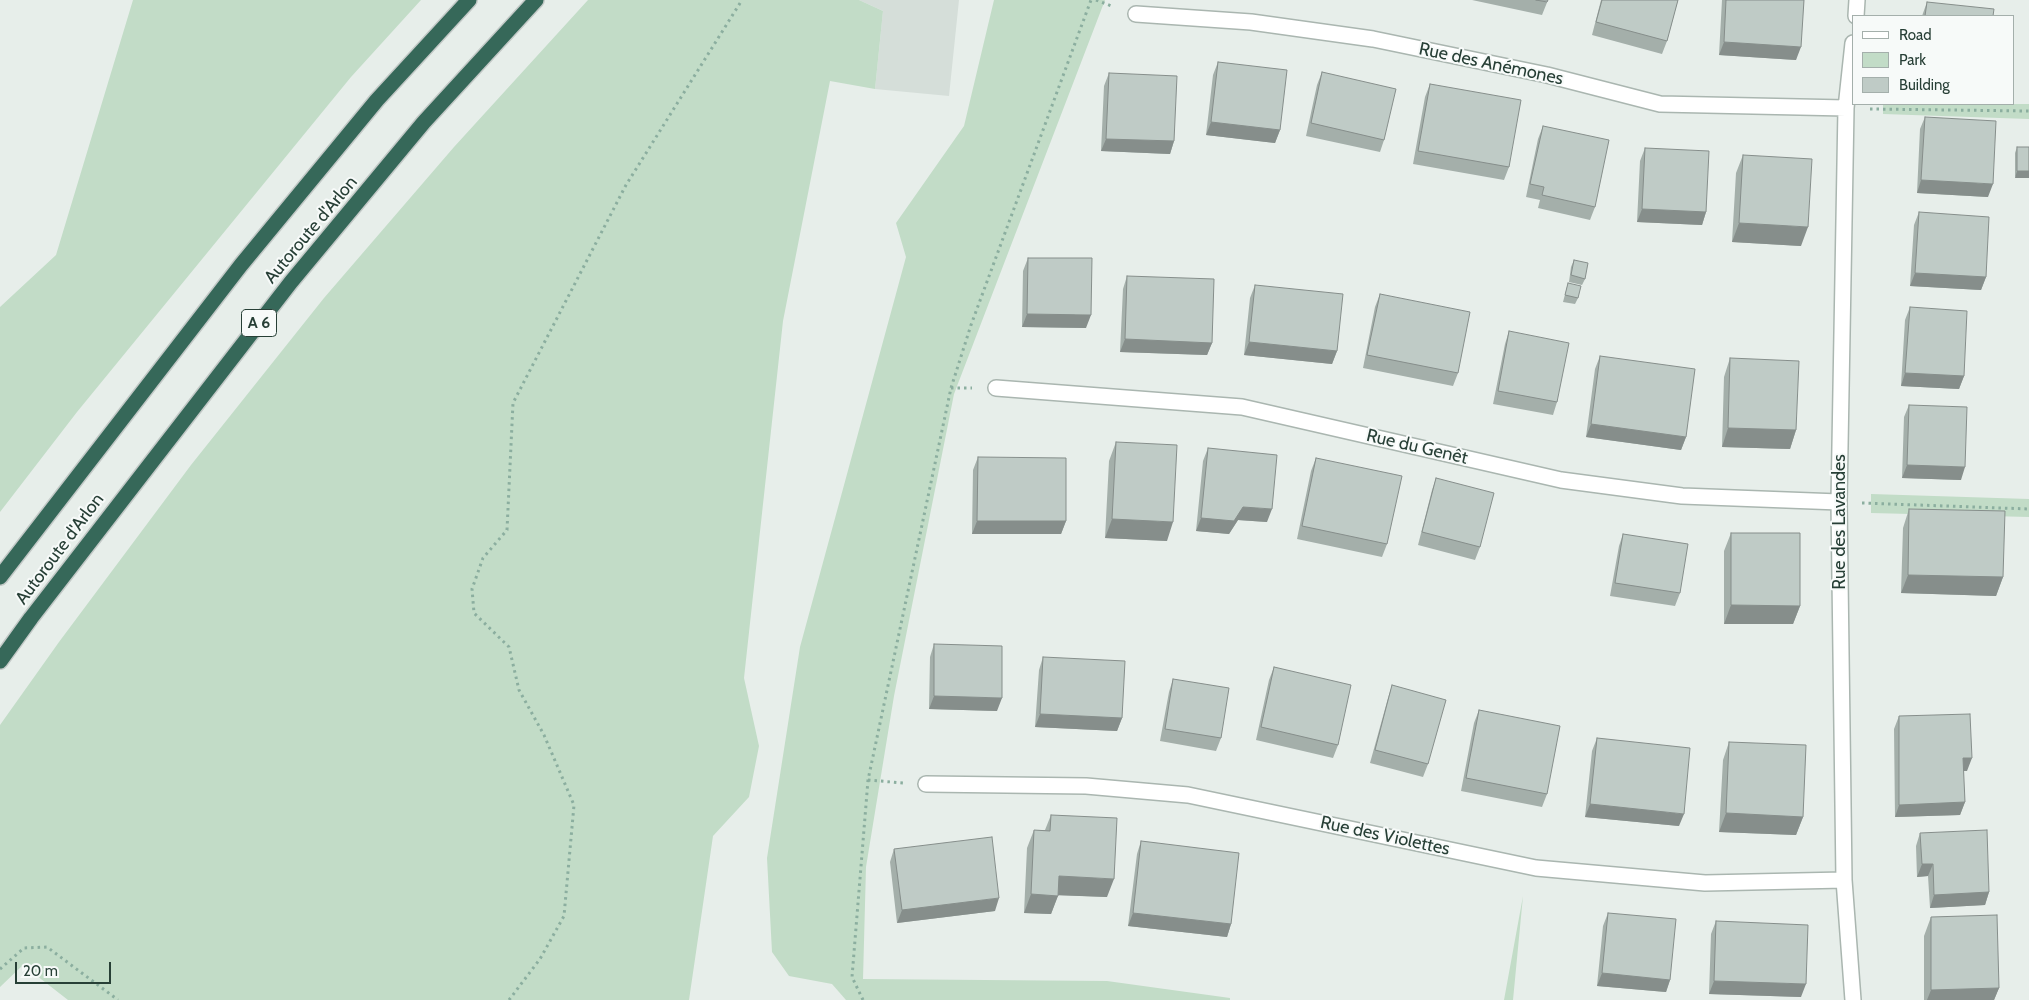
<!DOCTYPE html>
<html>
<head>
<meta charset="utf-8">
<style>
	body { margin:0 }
	#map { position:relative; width:2029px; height:1000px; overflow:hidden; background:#e7eeea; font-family:Cabin,sans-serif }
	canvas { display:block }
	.legend { position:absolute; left:1852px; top:15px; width:162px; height:90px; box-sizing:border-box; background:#f7faf9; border:1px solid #a4afab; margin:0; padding:6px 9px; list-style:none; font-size:15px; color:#273f36 }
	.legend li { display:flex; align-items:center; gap:10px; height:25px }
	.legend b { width:25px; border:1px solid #a4afab }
	.scale { position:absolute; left:15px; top:962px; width:96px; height:22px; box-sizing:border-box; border:2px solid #273f36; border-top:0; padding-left:6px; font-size:15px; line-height:18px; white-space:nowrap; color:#273f36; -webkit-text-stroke:4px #f7faf9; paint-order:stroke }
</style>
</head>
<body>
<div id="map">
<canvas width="2029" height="1000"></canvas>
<ul class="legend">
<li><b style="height:6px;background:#fff"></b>Road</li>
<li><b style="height:14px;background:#c2dcc7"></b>Park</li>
<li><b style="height:14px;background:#bfcbc6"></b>Building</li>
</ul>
<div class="scale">20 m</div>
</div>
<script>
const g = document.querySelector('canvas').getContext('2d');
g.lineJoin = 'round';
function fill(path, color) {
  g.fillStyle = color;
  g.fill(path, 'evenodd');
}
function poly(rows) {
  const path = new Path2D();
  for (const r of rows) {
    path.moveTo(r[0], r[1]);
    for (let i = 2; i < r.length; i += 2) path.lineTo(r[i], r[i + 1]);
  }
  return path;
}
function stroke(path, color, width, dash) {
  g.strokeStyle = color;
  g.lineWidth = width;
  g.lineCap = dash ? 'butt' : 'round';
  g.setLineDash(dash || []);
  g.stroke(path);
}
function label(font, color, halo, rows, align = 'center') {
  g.font = font + ' Cabin,sans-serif';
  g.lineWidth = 4;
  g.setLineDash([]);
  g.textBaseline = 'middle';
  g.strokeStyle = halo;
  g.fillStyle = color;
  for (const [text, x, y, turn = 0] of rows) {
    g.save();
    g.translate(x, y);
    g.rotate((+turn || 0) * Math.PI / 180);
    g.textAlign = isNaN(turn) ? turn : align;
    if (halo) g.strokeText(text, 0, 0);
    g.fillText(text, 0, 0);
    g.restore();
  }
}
fill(poly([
	[959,0,949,96,875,89,883,11,859,0]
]), '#d5ded9');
fill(poly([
	[133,0,421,0,351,77,77,412,0,512,0,307,56,255],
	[588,0,859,0,883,11,875,89,830,81,783,321,744,678,759,746,749,797,713,836,689,1000,68,1000,23,965,0,987,0,725,59,642,191,465,324,298,454,147],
	[994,0,1105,0,954,394,894,696,866,867,863,979,1107,981,1230,998,1230,1000,846,1000,832,984,789,976,772,952,767,858,800,647,906,257,896,223,964,126],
	[1883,104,2029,104,2029,119,1883,114],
	[1871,494,2029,499,2029,517,1871,513],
	[1523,896,1513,1000,1504,1000]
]), '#c2dcc7');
const minor = poly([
	[1136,14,1251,22,1373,39,1547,75,1660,104,1846,108],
	[1856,16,1857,0],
	[1853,43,1846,108,1839,502,1844,880,1853,1000],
	[996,388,1242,407,1561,480,1682,496,1839,502],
	[926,784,1086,786,1188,795,1536,868,1705,883,1844,880]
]);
const highway = poly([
	[0,577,241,265,377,100,469,0],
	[0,661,31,618,291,282,424,122,536,0]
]);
stroke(minor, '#aab6b0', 18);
stroke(highway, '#c3c9c7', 18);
stroke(poly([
	[1096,0,1114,7],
	[1870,109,2029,111],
	[951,388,972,388],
	[1862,503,2029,509],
	[868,780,903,783],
	[0,969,24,948,47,947,118,1000],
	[509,1000,540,959,564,916,574,805,544,735,519,690,509,647,474,613,472,589,483,558,507,530,513,403,626,185,742,0],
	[863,1000,852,977,868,780,951,388,971,325,1091,0]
]), '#8bae9f', 3, [2.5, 4]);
stroke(minor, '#fff', 15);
stroke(highway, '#366859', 15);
fill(poly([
	[1472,0,1548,0,1542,15],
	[1601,0,1678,0,1667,41,1662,54,1592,35],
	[1722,0,1804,0,1796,60,1719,55],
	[1927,2,1993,16,1922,16],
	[1218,62,1280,130,1275,143,1206,135,1213,75],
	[1322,72,1384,140,1380,152,1306,136,1317,85],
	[1109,73,1174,141,1170,154,1101,151,1104,86],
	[1430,84,1509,167,1504,180,1413,164,1425,97],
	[1925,117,1988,197,1917,193,1920,129],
	[1543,126,1595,207,1590,220,1538,208,1540,200,1526,197,1538,139],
	[2017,147,2029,147,2015,178,2015,153],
	[1645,148,1706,212,1702,225,1637,222,1640,161],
	[1743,155,1801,246,1732,242,1736,173],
	[1919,212,1986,277,1981,290,1910,286,1914,225],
	[1028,258,1086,328,1022,327,1023,271],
	[1574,260,1585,279,1582,285,1569,282,1571,267],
	[1127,276,1212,343,1207,355,1120,352,1123,289],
	[1568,283,1578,298,1575,304,1563,302],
	[1255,285,1337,351,1332,364,1244,355,1250,298],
	[1380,294,1458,373,1453,386,1363,368,1375,307],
	[1910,307,1964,376,1959,389,1901,386,1905,320],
	[1509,331,1557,402,1553,415,1493,404,1505,344],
	[1600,356,1686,437,1681,450,1586,437,1595,369],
	[1730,358,1796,430,1790,449,1722,447,1724,377],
	[1909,405,1961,480,1902,478,1904,417],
	[1116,442,1167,541,1105,538,1109,461],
	[1208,448,1267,522,1238,520,1229,534,1196,531,1203,461],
	[978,457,1066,521,1061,534,972,534,973,470],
	[1316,458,1387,544,1382,557,1297,539,1311,471],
	[1436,478,1480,547,1475,560,1418,545,1432,490],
	[1909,509,2003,577,1996,596,1901,593,1903,528],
	[1731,533,1800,606,1793,624,1724,624,1724,551],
	[1623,534,1680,593,1675,606,1610,596,1619,546],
	[934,644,997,711,929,709,930,657],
	[1043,657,1122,718,1117,731,1035,727,1039,670],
	[1274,667,1338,745,1333,758,1256,740,1269,680],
	[1173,679,1221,738,1216,751,1160,741,1169,692],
	[1392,685,1428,764,1423,777,1370,763,1388,698],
	[1479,710,1547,794,1542,807,1461,791,1474,723],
	[1899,716,1967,771,1963,771,1965,802,1960,815,1895,817,1894,729],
	[1597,738,1679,826,1585,817,1592,751],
	[1729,742,1803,817,1796,835,1719,832,1723,760],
	[1051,815,1107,897,1058,895,1051,914,1024,913,1027,848,1034,830,1045,830],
	[1920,833,1989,892,1985,905,1930,908,1928,876,1917,877,1916,846],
	[1141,841,1231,924,1227,937,1128,926,1137,854],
	[894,849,995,911,897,923,890,862],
	[1608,913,1670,980,1666,992,1597,986,1603,926],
	[1931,917,1999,988,1994,1000,1924,1000,1924,936],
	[1716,921,1801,997,1709,994,1711,934]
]), '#a4afaa');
fill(poly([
	[1724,42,1801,47,1796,60,1719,55],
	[1211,122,1280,130,1275,143,1206,135],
	[1106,139,1174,141,1170,154,1101,151],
	[2017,171,2029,171,2029,178,2015,178],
	[1921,180,1993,184,1988,197,1917,193],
	[1642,209,1706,212,1702,225,1637,222],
	[1739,223,1808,227,1801,246,1732,242],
	[1915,273,1986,277,1981,290,1910,286],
	[1027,314,1091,315,1086,328,1022,327],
	[1125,339,1212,343,1207,355,1120,352],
	[1249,342,1337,351,1332,364,1244,355],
	[1905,373,1964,376,1959,389,1901,386],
	[1591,424,1686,437,1681,450,1586,437],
	[1728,428,1796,430,1790,449,1722,447],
	[1907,465,1965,467,1961,480,1902,478],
	[1243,507,1272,509,1267,522,1238,520,1229,534,1196,531,1201,518],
	[1112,519,1173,522,1167,541,1105,538],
	[977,521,1066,521,1061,534,972,534],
	[1908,575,2003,577,1996,596,1901,593],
	[1731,605,1800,606,1793,624,1724,624],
	[934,696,1002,698,997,711,929,709],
	[1040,714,1122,718,1117,731,1035,727],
	[1963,758,1972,758,1967,771,1958,771],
	[1965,802,1960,815,1895,817,1899,805],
	[1590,804,1684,814,1679,826,1585,817],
	[1726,813,1803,817,1796,835,1719,832],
	[1922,864,1933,864,1928,876,1917,877],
	[1059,876,1114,879,1107,897,1052,895],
	[1989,892,1985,905,1930,908,1934,895],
	[1031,894,1058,896,1051,914,1024,913],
	[999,898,995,911,897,923,902,910],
	[1133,913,1231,924,1227,937,1128,926],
	[1602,973,1670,980,1666,992,1597,986],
	[1714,981,1806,984,1801,997,1709,994],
	[1999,988,1994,1000,1927,1000,1931,990]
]), '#868e8b');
const building = poly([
	[1536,0,1548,0,1547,2,1536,0],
	[1602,0,1678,0,1667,41,1596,22,1602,0],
	[1726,0,1804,0,1801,47,1724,42,1726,0],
	[1927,2,1994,9,1993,16,1925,16,1927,2],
	[1218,62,1287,70,1280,130,1211,122,1218,62],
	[1322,72,1396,89,1384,140,1311,123,1322,72],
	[1109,73,1177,76,1174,141,1106,139,1109,73],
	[1430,84,1521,100,1509,167,1418,151,1430,84],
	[1925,117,1996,121,1993,184,1921,180,1925,117],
	[1543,126,1609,140,1595,207,1542,195,1544,187,1530,184,1543,126],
	[2017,147,2029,147,2029,171,2017,171,2017,147],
	[1645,148,1709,151,1706,212,1642,209,1645,148],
	[1743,155,1812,159,1808,227,1739,223,1743,155],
	[1919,212,1989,217,1986,277,1915,273,1919,212],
	[1028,258,1092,258,1091,315,1027,314,1028,258],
	[1574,260,1588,263,1585,279,1571,275,1574,260],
	[1127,276,1214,279,1212,343,1125,339,1127,276],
	[1568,283,1581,286,1578,298,1565,295,1568,283],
	[1255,285,1343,294,1337,351,1249,342,1255,285],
	[1380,294,1470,312,1458,373,1367,355,1380,294],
	[1910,307,1967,311,1964,376,1905,373,1910,307],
	[1509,331,1569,343,1557,402,1498,391,1509,331],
	[1600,356,1695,369,1686,437,1591,424,1600,356],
	[1730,358,1799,361,1796,430,1728,428,1730,358],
	[1909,405,1967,407,1965,467,1907,465,1909,405],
	[1116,442,1177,445,1173,522,1112,519,1116,442],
	[1208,448,1277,455,1272,509,1243,507,1234,521,1201,518,1208,448],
	[978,457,1066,458,1066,521,977,521,978,457],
	[1316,458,1402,476,1387,544,1302,526,1316,458],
	[1436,478,1494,493,1480,547,1422,532,1436,478],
	[1909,509,2005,511,2003,577,1908,575,1909,509],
	[1731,533,1800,533,1800,606,1731,605,1731,533],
	[1623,534,1688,544,1680,593,1615,583,1623,534],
	[934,644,1002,646,1002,698,934,696,934,644],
	[1043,657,1125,661,1122,718,1040,714,1043,657],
	[1274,667,1351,685,1338,745,1261,727,1274,667],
	[1173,679,1229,688,1221,738,1165,729,1173,679],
	[1392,685,1446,700,1428,764,1375,750,1392,685],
	[1479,710,1560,726,1547,794,1466,778,1479,710],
	[1970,714,1972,758,1963,758,1965,802,1899,805,1899,716,1970,714],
	[1597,738,1690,748,1684,814,1590,804,1597,738],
	[1729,742,1806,745,1803,817,1726,813,1729,742],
	[1051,815,1117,818,1114,879,1059,876,1058,896,1031,894,1034,830,1050,831,1051,815],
	[1987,830,1989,892,1934,895,1933,864,1922,864,1920,833,1987,830],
	[992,837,999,898,902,910,894,849,992,837],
	[1141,841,1239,853,1231,924,1133,913,1141,841],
	[1608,913,1676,919,1670,980,1602,973,1608,913],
	[1997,915,1999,988,1931,990,1931,917,1997,915],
	[1716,921,1808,925,1806,984,1714,981,1716,921]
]);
fill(building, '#bfcbc6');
stroke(building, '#868e8b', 1);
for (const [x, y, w] of [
	[259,323,35]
]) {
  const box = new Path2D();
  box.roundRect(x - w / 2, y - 13.5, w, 27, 4);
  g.fillStyle = '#f7faf9';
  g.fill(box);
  stroke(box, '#273f36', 1);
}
label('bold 16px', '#273f36', null, [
	["A 6",259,323]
]);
label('18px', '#273f36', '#f7faf9', [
	["Rue des Anémones",1491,64,12],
	["Autoroute d'Arlon",311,230,-50],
	["Rue du Genêt",1417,447,13],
	["Rue des Lavandes",1840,522,-90],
	["Autoroute d'Arlon",60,549,-53],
	["Rue des Violettes",1385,836,12]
]);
</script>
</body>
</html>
